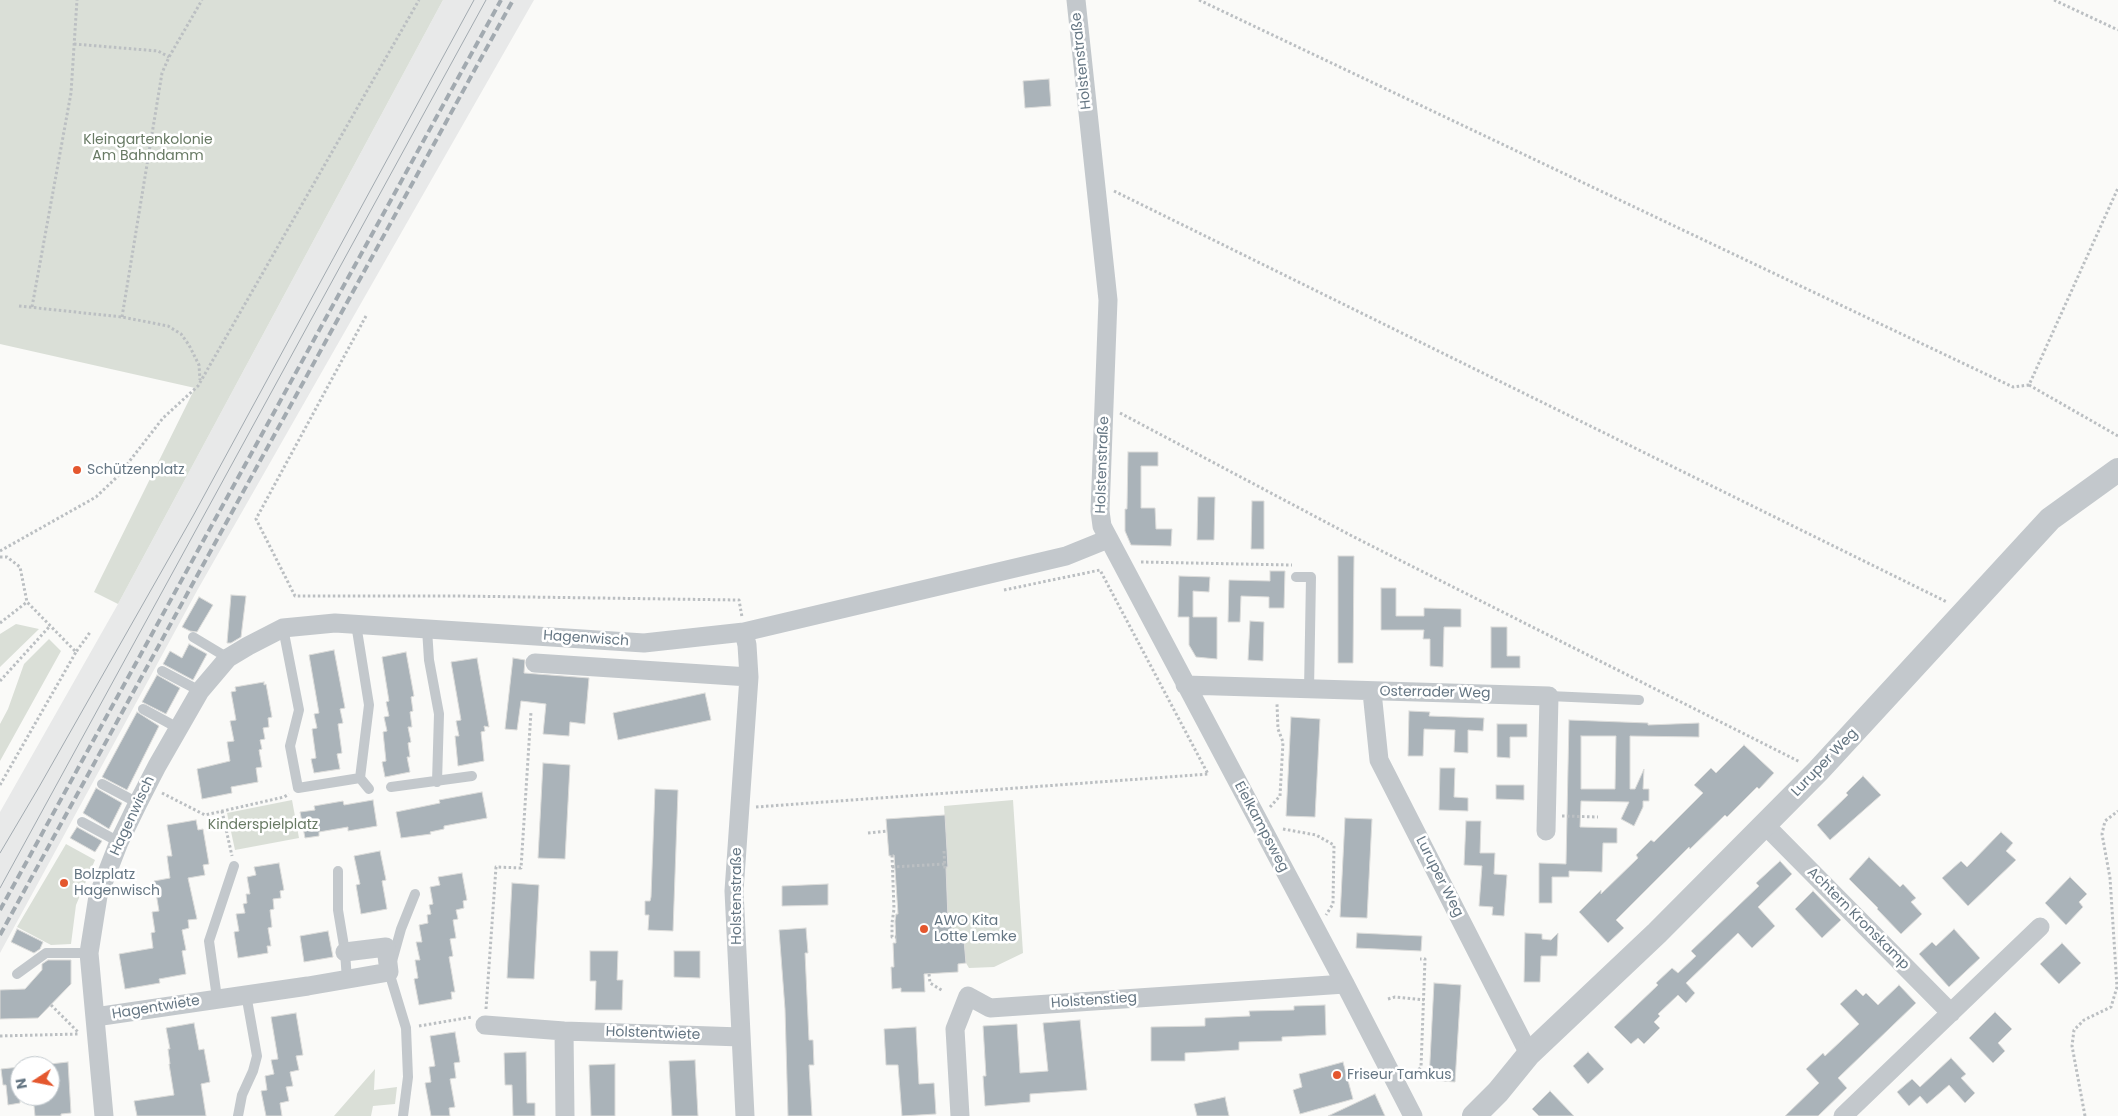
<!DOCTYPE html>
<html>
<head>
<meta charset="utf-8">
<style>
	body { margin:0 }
	#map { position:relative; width:2118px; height:1116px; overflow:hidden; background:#fafaf8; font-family:Poppins,sans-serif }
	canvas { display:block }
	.north { position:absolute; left:10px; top:1056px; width:50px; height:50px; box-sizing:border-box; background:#fff; border:1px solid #c1c8cd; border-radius:50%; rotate:259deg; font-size:14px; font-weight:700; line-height:20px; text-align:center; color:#657683 }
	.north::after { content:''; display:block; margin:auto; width:18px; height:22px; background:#e4572e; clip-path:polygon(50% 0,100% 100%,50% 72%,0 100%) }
</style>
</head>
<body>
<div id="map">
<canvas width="2118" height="1116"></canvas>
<div class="north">N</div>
</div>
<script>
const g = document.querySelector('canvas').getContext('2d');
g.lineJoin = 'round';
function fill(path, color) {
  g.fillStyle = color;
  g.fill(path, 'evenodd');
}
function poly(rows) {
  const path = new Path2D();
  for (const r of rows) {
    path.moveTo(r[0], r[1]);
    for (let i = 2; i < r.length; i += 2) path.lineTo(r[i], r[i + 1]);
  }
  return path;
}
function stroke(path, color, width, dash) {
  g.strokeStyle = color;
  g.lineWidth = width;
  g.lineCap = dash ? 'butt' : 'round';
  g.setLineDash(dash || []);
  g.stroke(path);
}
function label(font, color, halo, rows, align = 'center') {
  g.font = font + ' Poppins,sans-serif';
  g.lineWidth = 5;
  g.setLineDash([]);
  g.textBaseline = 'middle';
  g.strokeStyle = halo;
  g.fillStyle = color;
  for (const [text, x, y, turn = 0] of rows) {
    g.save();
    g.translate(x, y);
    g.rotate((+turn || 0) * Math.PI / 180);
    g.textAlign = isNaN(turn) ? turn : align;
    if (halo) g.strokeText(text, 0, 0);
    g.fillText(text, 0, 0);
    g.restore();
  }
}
fill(poly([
	[443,0,534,0,198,589,0,953,0,812,118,604]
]), '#e8e9e9');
fill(poly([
	[0,0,443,0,118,604,94,592,195,388,0,344],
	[16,624,39,629,0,667,0,634],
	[49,639,61,651,0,761,0,724,8,709,24,664],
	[292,800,299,838,235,850,227,813],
	[1013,800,1023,953,994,967,969,968,966,963,964,940,952,940,952,919,948,919,947,889,943,867,948,866,944,806],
	[66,844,95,860,76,905,71,944,51,945,17,927],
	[375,1069,374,1090,397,1087,395,1104,373,1106,371,1116,334,1116]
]), '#dadfd7');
const building = poly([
	[1049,79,1051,106,1025,108,1023,81,1049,79],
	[1128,452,1158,452,1158,466,1141,466,1141,508,1155,508,1156,529,1172,529,1171,546,1131,545,1125,531,1125,509,1127,509,1128,452],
	[1198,497,1215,497,1214,540,1197,540,1198,497],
	[1252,501,1264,501,1264,549,1251,549,1252,501],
	[1338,556,1354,556,1353,663,1338,663,1338,556],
	[1270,571,1285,571,1284,608,1269,608,1269,597,1241,596,1240,622,1228,622,1229,580,1270,581,1270,571],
	[1179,576,1210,577,1209,592,1193,591,1193,617,1217,617,1217,659,1196,657,1189,645,1189,617,1178,617,1179,576],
	[1381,588,1396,588,1396,616,1424,616,1424,608,1461,609,1461,627,1444,627,1443,667,1430,666,1430,639,1423,639,1424,630,1381,630,1381,588],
	[231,595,246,596,241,637,231,643,227,643,231,595],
	[199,597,213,605,197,632,190,631,182,627,199,597],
	[1250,621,1264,622,1263,661,1248,660,1250,621],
	[1491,627,1507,627,1507,656,1520,656,1520,668,1491,668,1491,627],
	[189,644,207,654,193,680,163,664,170,651,182,658,189,644],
	[334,650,345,708,340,709,343,723,338,724,342,753,337,754,340,769,314,773,311,759,316,758,312,729,317,728,314,714,319,713,309,655,334,650],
	[406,652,414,696,411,697,413,711,410,712,412,727,408,727,411,742,408,743,410,757,407,757,410,772,385,777,382,762,386,761,383,732,387,731,384,717,389,716,386,702,389,701,382,657,406,652],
	[477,658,489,727,484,726,485,731,481,732,484,761,458,766,455,736,459,736,456,721,461,720,451,662,477,658],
	[513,658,525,660,524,673,589,678,585,724,570,722,569,736,543,734,546,704,521,701,517,730,505,729,513,658],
	[157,675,180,688,166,714,142,702,157,675],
	[264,682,264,685,266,684,272,717,268,718,269,727,263,728,265,739,260,740,262,749,259,750,262,767,256,768,258,782,231,787,232,793,202,799,197,769,230,761,227,742,234,741,230,721,236,720,231,692,236,691,235,687,264,682],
	[705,693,711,720,618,740,613,713,705,693],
	[1409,711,1430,712,1429,716,1484,718,1483,731,1468,730,1468,753,1454,752,1455,730,1424,729,1423,756,1408,756,1409,711],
	[137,712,159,726,127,790,102,777,137,712],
	[1291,717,1320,719,1315,817,1286,816,1291,717],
	[1569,720,1648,723,1648,725,1699,723,1699,737,1630,736,1630,789,1635,789,1644,769,1643,789,1649,789,1649,801,1643,801,1643,807,1634,826,1621,819,1629,802,1581,801,1580,827,1617,828,1617,843,1603,843,1602,872,1569,871,1569,877,1552,877,1552,903,1539,903,1539,863,1566,864,1569,720],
	[1581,736,1616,736,1615,789,1581,789,1581,736],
	[1497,724,1527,724,1527,737,1510,737,1510,758,1497,757,1497,724],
	[1744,745,1774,773,1759,789,1757,787,1727,817,1725,815,1690,849,1689,847,1616,920,1624,928,1608,943,1579,912,1601,890,1601,894,1638,858,1636,855,1651,840,1654,842,1703,793,1694,785,1711,768,1716,773,1744,745],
	[543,763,570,765,565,859,538,858,543,763],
	[1440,768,1455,768,1454,797,1468,798,1468,811,1439,810,1440,768],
	[1863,776,1881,795,1830,840,1817,825,1848,795,1846,793,1863,776],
	[1496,785,1524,785,1524,800,1496,799,1496,785],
	[96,788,122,803,109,829,83,813,96,788],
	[655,789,678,790,673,931,648,930,649,915,645,915,645,901,650,901,651,897,655,789],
	[482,792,487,818,444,826,444,829,430,832,431,834,401,838,396,812,440,803,439,800,482,792],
	[373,800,377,826,348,831,348,827,319,832,319,836,305,838,300,812,315,810,314,806,343,801,344,805,373,800],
	[945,815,948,867,946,867,948,919,952,919,952,940,964,940,966,963,958,964,958,972,924,974,925,992,901,992,901,988,892,989,891,967,894,967,893,943,896,943,895,921,896,914,898,914,894,855,889,856,886,819,945,815],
	[1345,818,1372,819,1367,918,1340,917,1345,818],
	[196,820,198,830,203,829,209,864,203,865,205,875,188,878,197,919,188,920,189,928,182,930,186,950,182,951,186,974,159,979,160,983,125,989,119,954,153,948,151,933,155,932,152,912,159,911,154,881,170,878,167,856,172,856,167,825,196,820],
	[1466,821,1481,821,1480,853,1495,853,1494,874,1507,875,1504,916,1492,915,1493,907,1479,906,1482,866,1464,865,1466,821],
	[77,827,102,841,95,852,70,838,77,827],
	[2001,832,2013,843,2006,851,2016,860,1968,906,1942,878,1961,861,1967,867,2001,832],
	[380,851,386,880,382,881,387,909,361,914,356,885,360,884,354,856,380,851],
	[1869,857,1900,887,1903,884,1916,898,1911,902,1922,914,1901,934,1877,909,1878,908,1849,879,1869,857],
	[1780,861,1792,874,1758,907,1775,926,1752,948,1738,933,1686,983,1695,993,1686,1003,1678,995,1658,1014,1660,1016,1654,1022,1660,1028,1644,1044,1638,1038,1631,1044,1614,1027,1658,985,1656,983,1672,968,1678,973,1696,956,1691,951,1759,886,1756,883,1780,861],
	[279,863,284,890,280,891,281,898,273,899,274,909,270,910,272,927,268,928,271,946,267,946,268,953,238,958,234,932,239,931,236,914,245,913,243,904,247,903,246,894,250,894,247,877,256,875,254,867,279,863],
	[462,873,467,900,463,901,464,908,456,910,458,919,453,920,456,938,450,939,453,956,449,957,455,992,451,992,452,999,419,1005,414,979,418,978,415,960,420,960,416,942,422,942,419,925,428,923,427,915,431,914,429,905,433,904,430,887,440,885,438,877,462,873],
	[2070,877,2087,894,2079,902,2083,907,2066,925,2045,903,2070,877],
	[512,883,539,885,534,979,507,978,512,883],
	[828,884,828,905,782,906,782,886,828,884],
	[1813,891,1841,920,1822,938,1795,909,1813,891],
	[806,928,808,953,805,953,809,1040,813,1040,814,1065,809,1065,812,1116,788,1116,785,1009,779,930,806,928],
	[17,929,43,942,40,949,34,953,11,942,17,929],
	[1954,929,1980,958,1949,987,1919,954,1932,942,1936,946,1954,929],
	[328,931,333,957,304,962,300,936,328,931],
	[1357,933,1422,936,1421,951,1356,948,1357,933],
	[1525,933,1542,934,1542,939,1551,940,1558,933,1557,956,1541,956,1540,982,1524,982,1525,933],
	[2062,943,2081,963,2059,984,2040,964,2062,943],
	[590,951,618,951,617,980,623,980,622,1010,595,1010,596,981,590,981,590,951],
	[674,951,700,951,700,978,674,977,674,951],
	[48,960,71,960,71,984,38,1018,0,1019,0,990,25,989,42,970,42,964,48,960],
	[1434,983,1461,985,1455,1082,1429,1080,1434,983],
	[1899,985,1916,1003,1838,1078,1847,1088,1818,1116,1785,1116,1819,1083,1806,1069,1823,1053,1825,1056,1859,1024,1840,1004,1856,989,1863,996,1866,993,1878,1005,1899,985],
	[1325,1005,1326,1035,1282,1037,1282,1041,1239,1042,1239,1050,1185,1053,1185,1061,1151,1061,1151,1027,1205,1026,1205,1018,1250,1016,1249,1011,1294,1010,1294,1006,1325,1005],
	[1995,1012,2012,1029,1998,1043,2005,1051,1993,1063,1969,1038,1995,1012],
	[296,1013,303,1055,296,1056,299,1070,290,1072,293,1086,286,1087,289,1101,280,1103,282,1116,266,1116,261,1091,267,1090,265,1076,274,1074,271,1060,278,1059,271,1017,296,1013],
	[1080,1020,1087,1090,1030,1094,1030,1102,985,1106,983,1076,986,1076,983,1026,1017,1024,1020,1073,1048,1071,1043,1023,1080,1020],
	[194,1023,199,1050,204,1049,210,1082,201,1084,206,1116,137,1116,134,1101,174,1095,169,1064,170,1064,168,1049,170,1049,166,1028,194,1023],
	[916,1027,919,1084,934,1083,936,1114,902,1116,898,1065,886,1065,884,1029,916,1027],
	[455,1032,460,1062,454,1063,456,1078,450,1079,455,1107,449,1108,450,1116,431,1116,425,1083,431,1082,429,1067,435,1066,430,1036,455,1032],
	[526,1052,527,1103,535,1103,535,1116,513,1116,512,1085,505,1085,504,1053,526,1052],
	[1588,1052,1604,1069,1588,1084,1573,1066,1588,1052],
	[1951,1058,1966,1074,1961,1078,1975,1093,1965,1103,1949,1085,1927,1104,1920,1096,1909,1106,1897,1092,1912,1079,1920,1087,1951,1058],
	[695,1060,698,1116,672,1116,669,1061,695,1060],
	[68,1062,71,1113,61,1114,61,1116,35,1116,33,1096,50,1096,50,1064,68,1062],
	[1343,1062,1353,1099,1300,1114,1293,1090,1302,1087,1299,1074,1343,1062],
	[615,1064,615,1116,591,1116,589,1065,615,1064],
	[20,1067,20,1103,8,1105,6,1085,3,1085,1,1069,20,1067],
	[1550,1091,1574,1116,1539,1116,1532,1109,1550,1091],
	[1375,1094,1385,1116,1328,1116,1375,1094],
	[1225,1097,1229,1116,1197,1116,1194,1104,1225,1097]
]);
fill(building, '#aab3b9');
stroke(building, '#dcdcda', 1);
stroke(poly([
	[1199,0,2013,387,2029,385,2118,188],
	[2054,0,2118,30],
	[74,44,158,51,169,57],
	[1114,191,1947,602],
	[19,306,122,317,168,326,181,334,189,345,199,365,200,380],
	[32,307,71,93,77,0],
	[366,316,256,519,295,596,459,596,739,600,742,617],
	[122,317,162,73,169,57,202,0],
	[2029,385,2118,436],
	[1120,413,1352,536,1800,762],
	[0,551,96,497,118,476,163,418,198,386,419,0],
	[0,557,7,557,20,567,27,602,76,652,91,631],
	[1141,562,1292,565],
	[1004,590,1100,570,1208,774],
	[0,623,27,602],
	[0,681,49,627],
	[0,785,76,652],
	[162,793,205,815,284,797,289,794],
	[756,807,1209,774],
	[1270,807,1280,796,1283,742,1278,729,1277,704],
	[222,811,232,856],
	[1562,816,1598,817],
	[1283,829,1316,835,1334,845,1333,904,1326,915],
	[868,833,887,831],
	[944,851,945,871],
	[892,855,894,909,892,923,892,937,896,937],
	[892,867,945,864],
	[929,974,930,983,943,991],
	[1388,999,1395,997,1424,1000],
	[51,1005,79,1033],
	[486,1009,496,867,521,868,531,712],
	[419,1026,472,1017],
	[0,1036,79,1034],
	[1412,1077,1421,1067,1425,959,1420,959],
	[2085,1116,2072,1046,2074,1030,2084,1020,2111,1007,2117,987,2110,878,2102,834,2105,821,2118,811]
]), '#bbbfc2', 3, [2.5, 2.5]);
stroke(poly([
	[1296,577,1311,577,1309,690],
	[356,624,369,705,360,778],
	[283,628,299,710,290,746,298,788,360,778,369,789],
	[427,629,429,660,439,714,437,782],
	[193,637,228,658],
	[162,671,200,691],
	[1549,696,1639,700],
	[143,709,178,728],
	[102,784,138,803],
	[391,787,472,776],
	[82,822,119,842],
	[338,871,338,910,345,952,347,980],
	[17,974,46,953,89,953],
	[217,998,209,941,234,866],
	[238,1116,242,1095,253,1071,257,1056,246,994],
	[403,1116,408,1077,406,1028,389,972,401,929,415,894]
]), '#c3c8cc', 10);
stroke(poly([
	[1076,0,1108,300,1100,511,1102,526,1345,984,1413,1116],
	[744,632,747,645,749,677,734,891,745,1116],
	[535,663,749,677],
	[1185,685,1549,696,1546,831],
	[1372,692,1379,760,1529,1054],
	[1765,825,1951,1013],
	[95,1017,308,986,389,972,386,947,345,952],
	[485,1025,564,1031,741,1037],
	[564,1031,565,1116],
	[104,1116,89,953,98,896,119,842,138,803,157,766,200,691,228,658,248,646,283,628,335,623,644,643,744,632,1066,556,1108,539],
	[960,1116,955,1029,968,996,990,1008,1345,984],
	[1843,1116,2040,927]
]), '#c3c8cc', 19);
stroke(poly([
	[1474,1116,1498,1092,1529,1054,1657,933,1818,771,2050,519,2118,470]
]), '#c3c8cc', 24);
stroke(poly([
	[0,853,39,787,193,516,474,0],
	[0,888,486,0]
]), '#a2aab0', 1);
stroke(poly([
	[0,910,501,0],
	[0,935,513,0]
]), '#a2aab0', 4, [8, 4]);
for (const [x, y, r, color] of [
	[77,470,5,"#e4572e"],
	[64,883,5,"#e4572e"],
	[924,929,5,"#e4572e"],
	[1337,1075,5,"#e4572e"]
]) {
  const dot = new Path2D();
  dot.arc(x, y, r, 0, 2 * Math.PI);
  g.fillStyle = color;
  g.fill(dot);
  stroke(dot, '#fff', 2);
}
label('14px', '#657683', '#fff', [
	["Holstenstraße",1082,61,-96],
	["Holstenstraße",1103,465,-88],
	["Hagenwisch",586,639,4],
	["Osterrader Weg",1435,693,1],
	["Luruper Weg",1825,763,-46],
	["Hagenwisch",133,816,-65],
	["Eielkampsweg",1261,827,62],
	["Luruper Weg",1439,877,63],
	["Holstenstraße",737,896,-90],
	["Achtern Kronskamp",1858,919,45],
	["Holstenstieg",1094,1001,-4],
	["Hagentwiete",156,1008,-9],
	["Holstentwiete",653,1034,2]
]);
label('14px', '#687a64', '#fff', [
	["Kleingartenkolonie",148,140],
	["Am Bahndamm",148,156],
	["Kinderspielplatz",263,825]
]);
label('14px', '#657683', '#fff', [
	["Schützenplatz",87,470],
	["Bolzplatz",74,875],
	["Hagenwisch",74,891],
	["AWO Kita",934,921],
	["Lotte Lemke",934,937],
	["Friseur Tamkus",1347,1075]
], 'left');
</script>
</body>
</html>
